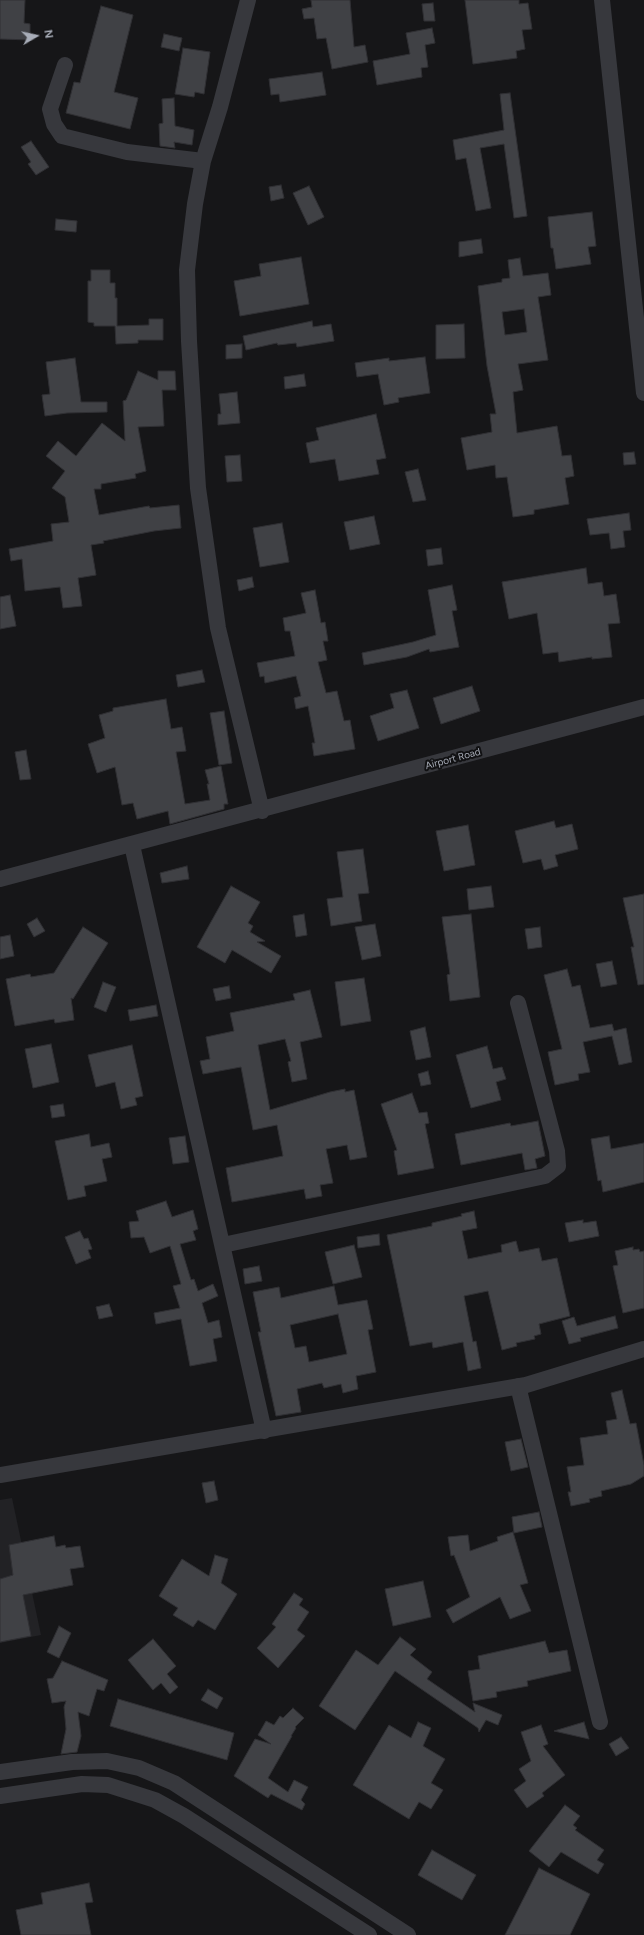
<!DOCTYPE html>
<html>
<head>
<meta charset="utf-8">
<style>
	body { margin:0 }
	#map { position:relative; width:644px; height:1935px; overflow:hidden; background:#161618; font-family:Figtree,sans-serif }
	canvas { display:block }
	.north { position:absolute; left:16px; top:16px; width:40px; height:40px; -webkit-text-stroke:3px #111113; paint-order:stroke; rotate:81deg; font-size:11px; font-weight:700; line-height:16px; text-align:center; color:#a8adb8 }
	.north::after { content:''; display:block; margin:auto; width:14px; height:18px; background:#a8adb8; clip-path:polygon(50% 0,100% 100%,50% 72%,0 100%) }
</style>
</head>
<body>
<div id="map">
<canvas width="644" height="1935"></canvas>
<div class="north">N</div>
</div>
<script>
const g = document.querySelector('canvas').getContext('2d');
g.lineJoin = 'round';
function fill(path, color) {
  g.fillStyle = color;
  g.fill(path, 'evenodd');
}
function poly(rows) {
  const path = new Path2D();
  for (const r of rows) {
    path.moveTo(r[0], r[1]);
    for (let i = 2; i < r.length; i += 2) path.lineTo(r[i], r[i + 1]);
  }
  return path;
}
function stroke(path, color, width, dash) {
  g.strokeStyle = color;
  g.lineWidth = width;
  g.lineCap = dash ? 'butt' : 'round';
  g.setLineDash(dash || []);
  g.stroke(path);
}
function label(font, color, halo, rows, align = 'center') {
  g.font = font + ' Figtree,sans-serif';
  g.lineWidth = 4;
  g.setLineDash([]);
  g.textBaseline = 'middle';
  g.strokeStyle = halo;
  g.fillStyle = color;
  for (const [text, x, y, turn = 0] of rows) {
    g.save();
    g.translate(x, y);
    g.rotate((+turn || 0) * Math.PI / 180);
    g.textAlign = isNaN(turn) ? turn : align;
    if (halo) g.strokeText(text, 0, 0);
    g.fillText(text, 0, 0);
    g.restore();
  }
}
fill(poly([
	[12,1498,41,1635,0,1643,0,1500]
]), '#222225');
const building = poly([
	[0,0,25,0,24,23,30,24,30,40,0,39,0,0],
	[311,0,350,0,354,47,365,45,368,62,332,69,326,38,317,39,314,18,304,19,302,9,312,7,311,0],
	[465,0,519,0,519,4,528,3,532,29,522,30,525,49,516,51,517,58,473,64,465,0],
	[433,3,435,21,424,21,422,4,433,3],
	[101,6,133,15,114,92,138,98,130,129,66,113,74,82,80,83,101,6],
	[432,28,435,43,425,45,428,67,421,68,422,77,377,85,373,61,410,54,406,33,432,28],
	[164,34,182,38,179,51,161,47,164,34],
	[183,48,210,52,204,94,195,92,194,97,175,94,183,48],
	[322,72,326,95,280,102,279,94,271,95,269,79,322,72],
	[510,93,527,216,514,218,504,144,480,148,491,208,476,211,466,158,456,160,453,140,504,130,500,94,510,93],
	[174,98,175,126,194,130,192,145,174,142,175,148,160,146,159,124,163,123,162,99,174,98],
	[31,141,49,167,36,175,28,164,31,162,21,147,31,141],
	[281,185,284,198,271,201,269,187,281,185],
	[309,186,324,217,308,225,293,193,309,186],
	[592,212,596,246,588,247,591,264,556,269,553,248,551,248,548,217,592,212],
	[56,219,77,221,76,232,55,230,56,219],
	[481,239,483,253,459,257,459,242,481,239],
	[301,257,309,304,240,316,234,281,261,276,259,264,301,257],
	[520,258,523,276,548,273,551,295,538,297,548,360,518,364,523,390,513,392,517,433,557,426,562,456,571,455,574,476,565,478,569,504,534,510,534,514,513,517,507,477,496,478,495,465,467,470,461,438,492,432,490,414,496,414,487,366,478,286,502,282,502,279,510,278,508,260,520,258],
	[524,309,527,332,505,335,502,312,524,309],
	[91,270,110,270,110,283,115,283,115,298,117,298,117,326,149,325,149,319,163,319,163,340,138,340,138,343,116,344,115,326,94,326,94,323,88,322,88,281,91,281,91,270],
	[312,321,313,327,331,324,334,341,297,347,296,343,278,345,277,343,246,350,243,336,312,321],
	[464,324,465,358,436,359,436,325,464,324],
	[242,344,242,358,226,359,226,345,242,344],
	[425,357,430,393,398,398,399,402,384,405,378,374,357,377,355,363,389,358,389,361,425,357],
	[75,358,81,402,107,402,107,412,67,413,45,416,42,395,50,394,46,362,75,358],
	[138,371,158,380,158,371,175,371,176,390,162,390,164,426,138,427,146,471,135,474,136,478,101,484,101,489,94,489,99,515,149,506,150,508,179,505,181,528,154,531,103,541,104,543,91,545,96,575,78,578,82,606,63,608,60,587,25,591,22,559,11,561,9,549,53,541,51,524,69,522,65,497,52,488,65,471,46,456,58,441,76,456,102,423,125,441,123,401,126,400,138,371],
	[304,374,306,386,285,389,284,377,304,374],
	[237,392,240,423,218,425,218,414,221,414,219,394,237,392],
	[376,414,386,458,376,460,379,474,339,481,335,459,310,463,306,443,319,440,316,428,376,414],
	[634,452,636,464,624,465,623,453,634,452],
	[240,455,242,481,227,482,225,456,240,455],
	[418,469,426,500,413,502,405,472,418,469],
	[629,513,631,530,623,531,625,547,611,549,609,533,590,535,587,519,629,513],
	[374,516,380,544,350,550,344,522,374,516],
	[282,523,289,562,260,567,253,528,282,523],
	[441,548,443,564,428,566,426,550,441,548],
	[586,568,588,584,602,582,604,596,616,594,620,623,608,624,612,657,592,659,592,657,559,662,558,652,543,654,537,613,509,619,502,582,586,568],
	[252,577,254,587,239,591,237,580,252,577],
	[452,585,457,610,452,611,459,647,430,652,429,649,407,657,364,665,362,653,413,642,436,635,428,590,452,585],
	[315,590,321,623,325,622,328,641,323,641,327,660,318,662,326,693,337,691,344,721,350,720,355,749,314,756,312,743,315,743,308,706,296,709,294,698,301,696,296,676,265,683,264,676,260,677,257,663,295,656,290,631,285,631,283,618,306,613,301,593,315,590],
	[10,595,16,626,0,629,0,597,10,595],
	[202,670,205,682,178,687,176,675,202,670],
	[472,686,480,711,441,724,433,698,472,686],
	[407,690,419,728,378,741,370,716,394,708,390,694,407,690],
	[166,699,171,729,182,727,186,751,176,752,185,804,210,800,207,784,209,784,205,770,221,766,228,804,224,804,224,809,170,824,168,811,137,819,133,803,122,805,115,767,97,773,88,744,105,738,99,715,113,711,113,708,166,699],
	[224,711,232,763,219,765,210,713,224,711],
	[26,750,31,779,20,780,15,752,26,750],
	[554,821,556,828,572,824,578,849,555,855,558,866,544,870,541,859,523,863,515,831,554,821],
	[468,825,475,865,444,871,436,831,468,825],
	[363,849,369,893,358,894,362,921,331,926,327,899,343,897,337,852,363,849],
	[187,866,189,879,162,883,160,873,187,866],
	[231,886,260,902,248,923,253,926,250,932,265,941,257,942,281,956,271,973,232,950,225,963,197,947,231,886],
	[491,886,494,907,469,910,467,889,491,886],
	[644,894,644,984,638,985,631,947,634,947,623,898,644,894],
	[304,914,307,935,296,937,293,916,304,914],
	[471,914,480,997,450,1001,447,975,450,974,442,917,471,914],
	[37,918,45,931,34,937,27,924,37,918],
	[375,924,381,956,362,960,355,927,375,924],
	[83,927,108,943,73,999,71,998,74,1020,55,1023,54,1019,15,1026,6,979,30,974,31,977,54,973,83,927],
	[540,927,542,947,528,949,525,929,540,927],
	[10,935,14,956,0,959,0,937,10,935],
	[612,961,617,984,601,987,596,964,612,961],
	[567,969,572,987,580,985,590,1028,612,1024,614,1031,626,1028,632,1062,619,1065,612,1036,583,1042,590,1072,578,1074,579,1080,555,1085,548,1052,562,1049,544,975,567,969],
	[364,978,371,1021,341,1026,335,982,364,978],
	[103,982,116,987,106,1012,94,1007,103,982],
	[229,986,231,998,216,1001,213,989,229,986],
	[310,990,322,1037,300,1042,307,1079,292,1082,288,1062,291,1061,285,1039,258,1045,270,1110,330,1092,345,1089,345,1092,354,1090,367,1157,350,1160,347,1145,326,1149,333,1183,320,1185,322,1196,306,1199,304,1189,232,1202,226,1168,283,1156,277,1125,253,1130,241,1067,203,1074,200,1061,210,1059,206,1037,234,1031,230,1013,295,1000,293,994,310,990],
	[156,1005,158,1016,130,1021,128,1010,156,1005],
	[425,1027,431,1057,416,1060,410,1031,425,1027],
	[51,1044,59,1082,33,1088,25,1049,51,1044],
	[132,1045,143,1096,135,1098,137,1105,121,1109,115,1082,96,1087,88,1055,132,1045],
	[487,1046,493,1069,502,1067,506,1079,496,1082,501,1100,471,1108,456,1055,487,1046],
	[428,1071,431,1084,421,1086,418,1074,428,1071],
	[412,1093,419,1113,427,1112,429,1123,425,1124,434,1168,398,1175,394,1151,397,1150,381,1104,412,1093],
	[63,1104,65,1116,52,1118,50,1106,63,1104],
	[538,1121,545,1156,535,1159,537,1168,525,1170,522,1153,461,1165,455,1134,510,1123,511,1126,538,1121],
	[89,1134,91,1147,109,1143,112,1157,102,1159,107,1181,84,1186,86,1196,68,1200,55,1141,89,1134],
	[185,1136,189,1162,173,1164,169,1138,185,1136],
	[609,1136,611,1149,644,1143,644,1182,603,1192,601,1180,598,1181,591,1139,609,1136],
	[166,1201,172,1217,193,1210,198,1229,193,1231,196,1240,180,1244,191,1280,194,1279,198,1291,213,1284,218,1296,202,1303,208,1323,219,1320,222,1337,213,1339,217,1361,190,1366,181,1319,156,1324,154,1313,180,1308,173,1286,181,1284,170,1246,150,1253,144,1237,131,1238,129,1222,139,1221,136,1211,166,1201],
	[474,1211,477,1228,462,1231,468,1259,502,1252,501,1245,516,1241,519,1252,539,1248,542,1261,557,1258,570,1316,539,1324,541,1334,534,1336,535,1339,516,1343,517,1346,502,1350,488,1291,464,1296,473,1342,476,1341,481,1368,468,1371,463,1342,433,1348,432,1342,410,1346,387,1235,432,1226,432,1223,462,1216,461,1214,474,1211],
	[583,1220,583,1223,596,1221,599,1236,569,1242,565,1223,583,1220],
	[80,1231,84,1239,88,1238,92,1249,88,1250,91,1258,76,1264,65,1237,80,1231],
	[379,1234,380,1245,358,1248,357,1237,379,1234],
	[354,1245,362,1277,333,1284,325,1252,354,1245],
	[633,1247,633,1250,639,1249,640,1252,644,1251,644,1308,623,1313,613,1266,618,1265,615,1251,633,1247],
	[259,1266,262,1281,245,1284,243,1269,259,1266],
	[334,1286,338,1305,367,1300,373,1329,368,1330,376,1372,356,1376,358,1389,343,1393,341,1384,324,1388,322,1383,297,1389,301,1412,276,1416,258,1332,261,1332,253,1292,279,1287,281,1298,334,1286],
	[338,1314,347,1354,309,1362,306,1346,295,1348,290,1325,338,1314],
	[109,1304,113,1316,99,1319,96,1307,109,1304],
	[615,1316,618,1328,580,1338,581,1341,569,1344,562,1321,574,1317,577,1326,615,1316],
	[622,1390,630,1424,636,1423,644,1465,644,1476,631,1484,601,1491,602,1496,589,1499,590,1502,571,1506,568,1492,571,1492,567,1467,584,1465,580,1438,608,1434,606,1421,617,1419,611,1393,622,1390],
	[521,1439,528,1467,511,1471,505,1442,521,1439],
	[214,1481,218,1500,206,1503,202,1483,214,1481],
	[539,1512,542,1527,514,1533,512,1517,539,1512],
	[513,1532,528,1583,520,1585,531,1611,510,1619,500,1597,453,1623,446,1610,470,1597,454,1555,451,1556,448,1537,468,1535,470,1551,498,1541,497,1537,513,1532],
	[54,1536,56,1547,65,1545,66,1548,80,1546,84,1567,70,1569,73,1585,23,1595,31,1636,0,1642,0,1579,13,1575,9,1545,54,1536],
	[215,1555,228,1559,221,1583,237,1594,215,1630,198,1620,193,1627,173,1615,178,1608,159,1596,182,1559,209,1576,215,1555],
	[423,1581,431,1617,393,1626,385,1589,423,1581],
	[294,1593,303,1599,299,1605,309,1612,297,1630,305,1636,278,1668,257,1648,276,1627,272,1624,294,1593],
	[59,1626,71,1633,59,1658,47,1652,59,1626],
	[400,1637,416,1649,410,1655,432,1672,427,1679,475,1712,473,1703,502,1715,498,1725,486,1720,479,1732,478,1728,395,1671,355,1730,319,1706,356,1650,378,1665,400,1637],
	[153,1639,176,1666,167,1674,178,1687,170,1694,161,1683,153,1690,128,1660,153,1639],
	[545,1641,549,1653,567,1650,571,1671,527,1681,528,1686,496,1692,497,1697,473,1701,468,1671,480,1669,478,1656,545,1641],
	[62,1661,108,1680,104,1691,97,1689,89,1716,78,1712,81,1736,77,1752,61,1754,66,1729,64,1707,66,1701,52,1703,47,1679,53,1678,62,1661],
	[208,1689,223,1698,217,1709,201,1700,208,1689],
	[118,1699,234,1733,227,1760,110,1726,118,1699],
	[293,1708,304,1718,295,1727,296,1728,291,1736,292,1736,268,1778,288,1792,294,1780,308,1787,301,1800,305,1804,302,1810,271,1794,268,1798,234,1776,255,1739,271,1744,258,1735,266,1721,274,1725,280,1716,283,1718,293,1708],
	[418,1722,431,1728,423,1746,445,1759,431,1783,443,1790,431,1809,419,1802,409,1819,353,1785,389,1725,411,1738,418,1722],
	[584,1722,589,1739,554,1731,584,1722],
	[541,1725,548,1744,543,1746,565,1775,542,1793,544,1796,527,1808,514,1790,526,1781,519,1769,531,1761,521,1732,541,1725],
	[621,1737,629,1748,616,1756,609,1744,621,1737],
	[565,1805,580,1816,573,1825,577,1828,575,1830,604,1850,597,1860,604,1864,598,1874,561,1852,549,1867,529,1851,565,1805],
	[432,1850,476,1875,462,1900,418,1875,432,1850],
	[539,1868,590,1894,570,1935,505,1935,539,1868],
	[89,1883,93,1902,85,1903,91,1935,21,1935,16,1910,43,1904,41,1893,89,1883]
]);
fill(building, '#404145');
stroke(building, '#303034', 1);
stroke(poly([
	[248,0,220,107,203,161,195,204,187,270,189,341,198,488,218,628,262,811],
	[602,0,644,393],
	[65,65,50,109,54,124,62,136,127,152,203,161],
	[132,845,264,1431],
	[0,879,644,707],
	[223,1245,545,1176,558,1166,557,1151,518,1003],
	[518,1386,600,1722],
	[0,1475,526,1385,644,1349],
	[0,1772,72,1762,107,1761,139,1768,174,1783,408,1935],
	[0,1796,82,1784,108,1785,155,1800,184,1816,369,1935]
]), '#37383d', 16);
label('10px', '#a8adb8', '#111113', [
	["Airport Road",453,759,-15]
]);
</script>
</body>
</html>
